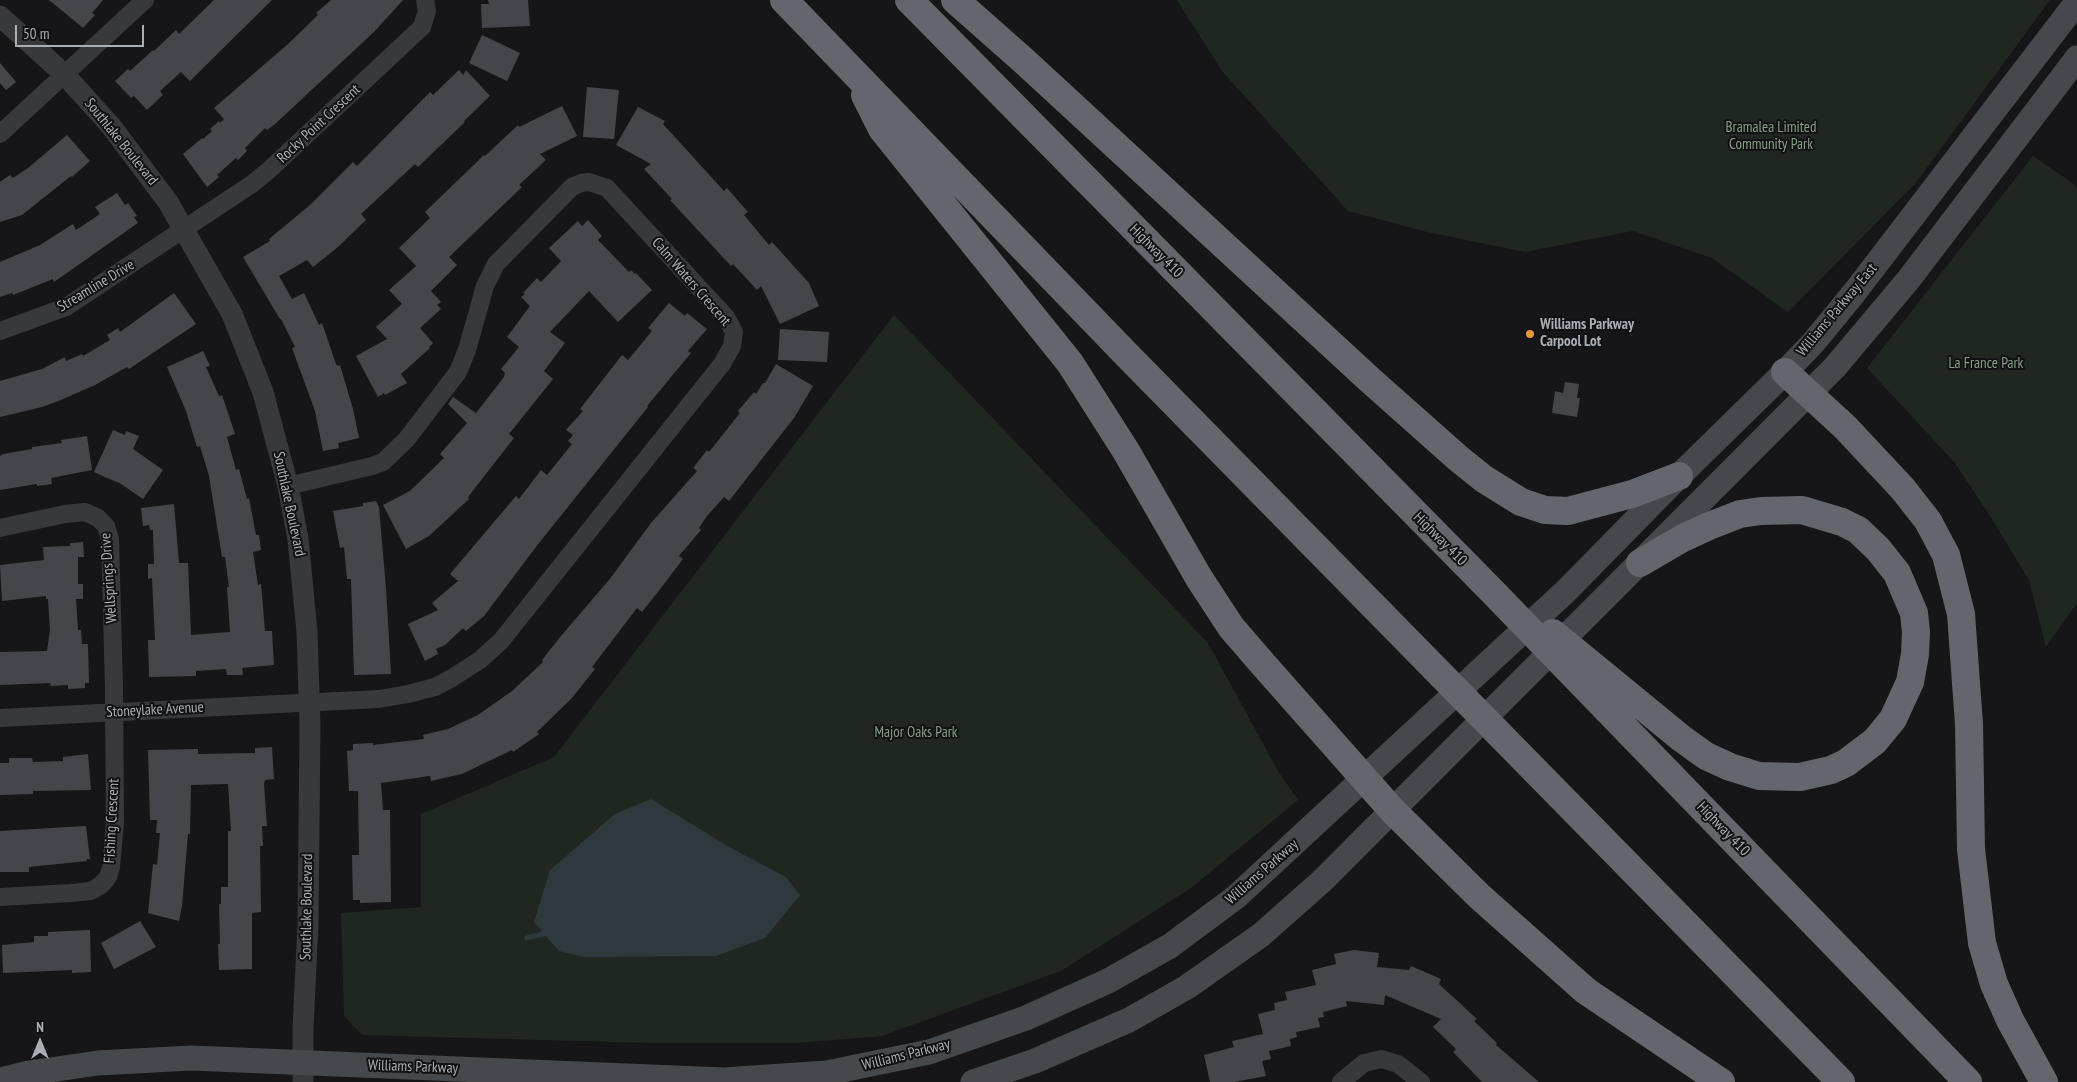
<!DOCTYPE html>
<html>
<head>
<meta charset="utf-8">
<style>
	body { margin:0 }
	#map { position:relative; width:2077px; height:1082px; overflow:hidden; background:#161618; font-family:"PT Sans Narrow",sans-serif }
	canvas { display:block }
	.north { position:absolute; left:15px; top:1017px; width:50px; height:50px; -webkit-text-stroke:4px #111113; paint-order:stroke; rotate:0deg; font-size:14px; font-weight:700; line-height:20px; text-align:center; color:#a8afb7 }
	.north::after { content:''; display:block; margin:auto; width:18px; height:22px; background:#a8afb7; clip-path:polygon(50% 0,100% 100%,50% 72%,0 100%) }
	.scale { position:absolute; left:15px; top:25px; width:129px; height:22px; box-sizing:border-box; border:2px solid #a8afb7; border-top:0; padding-left:6px; font-size:15px; line-height:18px; white-space:nowrap; color:#a8afb7; -webkit-text-stroke:4px #111113; paint-order:stroke }
</style>
</head>
<body>
<div id="map">
<canvas width="2077" height="1082"></canvas>
<div class="north">N</div>
<div class="scale">50 m</div>
</div>
<script>
const g = document.querySelector('canvas').getContext('2d');
g.lineJoin = 'round';
function fill(path, color) {
  g.fillStyle = color;
  g.fill(path, 'evenodd');
}
function poly(rows) {
  const path = new Path2D();
  for (const r of rows) {
    path.moveTo(r[0], r[1]);
    for (let i = 2; i < r.length; i += 2) path.lineTo(r[i], r[i + 1]);
  }
  return path;
}
function stroke(path, color, width, dash) {
  g.strokeStyle = color;
  g.lineWidth = width;
  g.lineCap = dash ? 'butt' : 'round';
  g.setLineDash(dash || []);
  g.stroke(path);
}
function label(font, color, halo, rows, align = 'center') {
  g.font = font + ' "PT Sans Narrow",sans-serif';
  g.lineWidth = 4;
  g.setLineDash([]);
  g.textBaseline = 'middle';
  g.strokeStyle = halo;
  g.fillStyle = color;
  for (const [text, x, y, turn = 0] of rows) {
    g.save();
    g.translate(x, y);
    g.rotate((+turn || 0) * Math.PI / 180);
    g.textAlign = isNaN(turn) ? turn : align;
    if (halo) g.strokeText(text, 0, 0);
    g.fillText(text, 0, 0);
    g.restore();
  }
}
fill(poly([
	[1177,0,2050,0,1915,184,1788,312,1712,258,1633,231,1525,252,1427,232,1348,211,1222,71],
	[2033,156,2077,186,2077,603,2046,647,2029,580,1990,516,1955,463,1867,368],
	[894,315,1208,643,1278,771,1298,800,1191,888,1061,971,882,1036,796,1043,650,1043,362,1035,344,1016,341,913,421,907,421,814,554,757]
]), '#202720');
fill(poly([
	[651,799,729,847,786,877,800,895,765,938,716,956,584,957,559,951,534,922,550,870,615,814]
]), '#2e393d');
stroke(poly([
	[527,938,550,932]
]), '#2e393d', 5);
fill(poly([
	[49,0,103,0,92,13,95,15,83,28],
	[214,0,272,0,190,81,181,72,160,91,163,95,147,110,134,96,131,98,115,81,128,69,130,71,153,50,154,51,176,30,179,34],
	[331,0,403,0,374,32,275,124,267,130,265,128,245,148,247,151,238,160,236,158,217,175,219,177,207,187,183,154,202,138,203,139,212,131,210,129,219,121,220,123,224,119,214,108,288,44,318,15,316,13],
	[488,0,528,0,530,26,482,28,481,4,489,4],
	[482,35,520,53,507,81,469,63],
	[0,63,16,82,6,90,0,83],
	[459,70,463,75,466,70,490,96,464,121,465,122,418,167,415,164,361,214,366,220,338,247,313,267,307,260,279,276,292,299,304,293,319,325,322,323,336,364,338,366,340,365,353,409,359,438,338,443,339,448,323,451,315,411,292,348,295,347,281,319,280,319,243,257,270,241,269,239,310,205,353,162,357,166,430,92,433,95],
	[587,87,619,90,614,139,583,137],
	[562,106,577,136,540,154,546,160,519,185,522,187,449,257,457,265,431,291,441,302,437,305,441,309,420,328,433,343,429,347,430,348,401,374,407,383,385,395,384,393,378,397,356,356,387,339,376,327,402,304,389,290,416,266,399,248,430,218,425,212,484,155,485,156,518,125,519,127],
	[638,107,665,121,663,124,724,191,727,188,748,212,744,215,769,245,772,242,809,283,819,306,780,324,761,286,757,290,733,264,731,266,670,200,672,199,644,169,651,164,616,145],
	[67,135,90,161,72,177,71,176,22,215,0,222,0,182,10,175,13,178,28,168],
	[117,193,125,205,128,203,137,216,134,217,138,223,54,282,53,279,13,295,12,293,0,297,0,262,40,245,73,224,76,230,100,214,95,207],
	[588,220,602,236,598,240,629,272,631,270,635,274,636,273,652,290,618,322,589,291,550,332,565,343,544,371,553,379,509,434,514,438,468,497,469,499,429,536,406,549,383,505,410,491,444,458,440,454,467,423,448,404,453,397,476,413,504,377,505,373,501,369,519,347,507,337,530,306,521,297,525,294,523,293,537,278,541,282,561,261,549,248,578,221,582,226],
	[174,293,196,324,129,369,127,367,95,385,61,400,42,407,0,417,0,381,42,369,65,357,66,361,82,354,83,356,110,340,107,335,118,328,120,332],
	[669,303,685,316,687,313,707,329,688,351,691,353,647,406,648,407,539,543,484,616,466,631,463,628,445,645,436,649,438,654,425,661,408,624,438,610,432,603,458,581,450,574,516,496,519,499,541,470,547,475,572,444,568,441,573,435,566,430,583,411,580,409,622,355,628,360,652,331,648,328],
	[780,329,829,332,827,362,778,360],
	[203,351,210,366,206,367,219,396,222,395,235,434,227,437,236,470,239,469,247,499,249,498,256,535,259,535,261,550,253,552,258,585,261,584,265,631,272,631,274,665,242,668,243,675,227,675,226,669,196,671,196,676,149,677,148,640,155,640,152,578,148,579,148,564,154,564,153,530,150,530,149,525,143,526,141,508,174,504,179,563,188,563,191,635,230,632,227,587,229,587,225,557,222,557,209,476,200,446,197,447,186,411,167,367],
	[776,364,813,386,794,418,729,501,724,497,707,516,699,528,701,530,679,556,683,559,661,588,642,612,637,608,592,667,595,669,572,698,537,732,539,734,513,752,512,750,462,774,431,781,430,776,381,783,383,810,390,810,391,902,360,903,360,900,353,900,352,855,359,855,358,791,349,791,347,751,353,750,353,744,373,743,373,745,424,739,423,735,448,729,478,715,512,691,543,662,542,660,561,636,609,580,651,523,697,471,693,468,707,450,709,452,740,413,738,411,754,392,756,394,763,383,765,383],
	[1565,382,1579,384,1577,398,1580,398,1577,417,1552,413,1555,391,1563,393],
	[113,430,125,435,126,431,139,436,133,449,163,470,143,499,121,484,94,472],
	[87,436,92,470,51,478,52,484,37,486,37,484,0,490,0,456,3,454,32,449,32,447,62,443,61,440],
	[376,501,379,507,386,588,391,674,354,675,351,579,347,579,344,547,340,548,333,511,363,506,363,503],
	[83,542,84,557,78,557,78,584,83,584,83,599,76,599,78,630,81,630,82,644,88,644,89,683,85,683,85,688,68,689,68,685,51,686,50,683,0,685,0,652,47,651,50,630,48,599,46,599,46,596,2,601,0,565,44,560,43,547,70,546,70,543],
	[272,747,274,779,265,780,264,784,267,826,262,826,263,846,260,846,261,912,252,913,252,969,219,970,218,944,220,944,219,904,221,904,221,887,228,887,228,831,231,831,228,784,191,785,190,834,188,834,182,906,179,921,148,913,153,864,157,865,160,833,156,833,157,820,150,820,148,750,198,749,198,754,255,753,255,748],
	[88,754,91,790,33,791,33,794,0,795,0,763,9,763,9,758,32,758,33,762,63,761,63,757],
	[86,826,90,859,87,859,87,861,29,867,29,872,0,872,0,831],
	[140,921,156,947,114,969,101,943],
	[90,930,91,972,72,973,72,970,3,973,2,945,34,942,34,936,48,936,48,932],
	[1354,950,1379,953,1377,967,1409,970,1411,966,1441,979,1439,984,1477,1019,1474,1021,1497,1043,1496,1045,1539,1082,1482,1082,1453,1052,1456,1049,1433,1027,1441,1019,1385,995,1384,1005,1346,1001,1347,1006,1323,1012,1324,1017,1318,1018,1320,1027,1296,1032,1297,1037,1290,1039,1291,1046,1269,1051,1271,1059,1262,1061,1266,1076,1234,1082,1210,1082,1204,1055,1234,1047,1232,1041,1263,1034,1258,1014,1275,1010,1274,1003,1287,1000,1285,992,1316,985,1312,970,1336,964,1334,954]
]), '#45464b');
stroke(poly([
	[0,134,145,0],
	[0,331,66,307,252,184,268,171,422,27,427,11,425,0],
	[0,528,65,514,85,512,98,518,106,526,110,539,114,688,115,823,111,867,108,877,101,885,91,891,71,893,0,897],
	[0,718,379,699,408,694,435,687,452,678,480,660,501,641,722,364,732,346,734,332,726,317,607,188,589,182,581,183,572,187,496,264,485,286,467,350,458,372,406,440,383,462,372,466,288,486],
	[1341,1082,1364,1063,1382,1059,1398,1064,1421,1082]
]), '#37393c', 18);
stroke(poly([
	[0,16,64,74,111,126,168,202,232,314,263,392,288,486,298,539,307,632,310,726,308,924,303,1028,303,1082]
]), '#37393c', 21);
stroke(poly([
	[0,1080,29,1073,98,1063,191,1058,724,1080,827,1073,929,1052,1026,1018,1108,981,1170,946,1236,897,1566,591,1679,476,1785,372,1813,343,1854,293,2077,2],
	[973,1082,1035,1061,1129,1020,1187,987,1261,935,1323,880,1835,367,1909,279,2077,58]
]), '#45484c', 25);
stroke(poly([
	[784,0,1125,353,1841,1082],
	[909,0,1490,589,1968,1082],
	[955,0,1024,61,1370,380,1459,459,1484,479,1521,502,1545,510,1568,511,1632,494,1679,476],
	[865,95,882,129,1070,363,1126,451,1199,578,1231,627,1262,663,1392,810,1479,896,1586,991,1721,1082],
	[1785,372,1845,427,1903,489,1928,521,1946,555,1961,614,1969,724,1971,849,1982,943,1994,984,2010,1020,2044,1082],
	[1553,633,1681,738,1706,756,1730,767,1759,776,1800,777,1831,770,1846,763,1875,741,1893,719,1910,682,1915,654,1916,632,1914,613,1897,573,1878,549,1858,530,1842,522,1802,510,1761,511,1740,514,1709,526,1683,538,1640,563]
]), '#63676d', 28);
for (const [x, y, r, color] of [
	[1530,334,5,"#ea973b"]
]) {
  const dot = new Path2D();
  dot.arc(x, y, r, 0, 2 * Math.PI);
  g.fillStyle = color;
  g.fill(dot);
  stroke(dot, '#111113', 2);
}
label('15px', '#a8afb7', '#111113', [
	["Rocky Point Crescent",319,124,-43],
	["Southlake Boulevard",121,142,51],
	["Highway 410",1156,251,45],
	["Calm Waters Crescent",691,282,49],
	["Streamline Drive",96,286,-31],
	["Williams Parkway East",1837,310,-50],
	["Southlake Boulevard",289,504,78],
	["Highway 410",1440,539,45],
	["Wellsprings Drive",109,578,-94],
	["Stoneylake Avenue",155,710,-3],
	["Fishing Crescent",112,821,-87],
	["Highway 410",1723,829,46],
	["Williams Parkway",1262,872,-41],
	["Southlake Boulevard",307,907,-89],
	["Williams Parkway",906,1055,-14],
	["Williams Parkway",413,1067,2]
]);
label('15px', '#83a180', '#111113', [
	["Bramalea Limited",1771,128],
	["Community Park",1771,145],
	["La France Park",1986,364],
	["Major Oaks Park",916,733]
]);
label('bold 15px', '#a8afb7', '#111113', [
	["Williams Parkway",1540,325],
	["Carpool Lot",1540,342]
], 'left');
</script>
</body>
</html>
